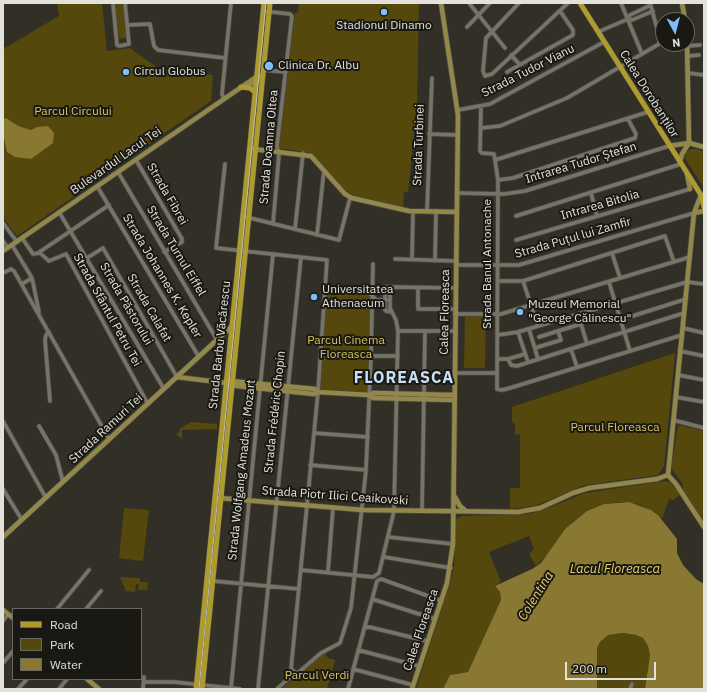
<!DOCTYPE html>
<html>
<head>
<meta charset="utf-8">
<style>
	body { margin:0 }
	#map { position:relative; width:707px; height:692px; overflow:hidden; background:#323026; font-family:"IBM Plex Sans",sans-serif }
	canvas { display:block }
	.frame { position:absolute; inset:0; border:4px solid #e2e1da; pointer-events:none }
	.legend { position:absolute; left:12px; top:608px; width:130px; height:72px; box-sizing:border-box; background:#191813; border:1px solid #696863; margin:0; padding:5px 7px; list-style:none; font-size:12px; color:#e2e1da }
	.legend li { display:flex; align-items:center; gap:8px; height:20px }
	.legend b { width:20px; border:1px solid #696863 }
	.north { position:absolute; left:655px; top:12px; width:40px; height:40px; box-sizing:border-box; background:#191813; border:1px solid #696863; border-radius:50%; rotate:173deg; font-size:11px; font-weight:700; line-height:16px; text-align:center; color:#e2e1da }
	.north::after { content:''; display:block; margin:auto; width:14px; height:18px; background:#7dbef9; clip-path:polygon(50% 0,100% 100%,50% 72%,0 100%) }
	.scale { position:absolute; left:565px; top:662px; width:91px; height:18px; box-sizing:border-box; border:2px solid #e2e1da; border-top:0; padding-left:5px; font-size:12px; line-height:14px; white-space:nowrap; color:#e2e1da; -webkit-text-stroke:3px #191813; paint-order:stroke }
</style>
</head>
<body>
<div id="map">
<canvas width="707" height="692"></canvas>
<div class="frame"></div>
<ul class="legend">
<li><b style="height:5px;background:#ae9b30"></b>Road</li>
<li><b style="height:11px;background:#54480c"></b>Park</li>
<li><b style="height:11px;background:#887831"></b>Water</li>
</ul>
<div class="north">N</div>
<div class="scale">200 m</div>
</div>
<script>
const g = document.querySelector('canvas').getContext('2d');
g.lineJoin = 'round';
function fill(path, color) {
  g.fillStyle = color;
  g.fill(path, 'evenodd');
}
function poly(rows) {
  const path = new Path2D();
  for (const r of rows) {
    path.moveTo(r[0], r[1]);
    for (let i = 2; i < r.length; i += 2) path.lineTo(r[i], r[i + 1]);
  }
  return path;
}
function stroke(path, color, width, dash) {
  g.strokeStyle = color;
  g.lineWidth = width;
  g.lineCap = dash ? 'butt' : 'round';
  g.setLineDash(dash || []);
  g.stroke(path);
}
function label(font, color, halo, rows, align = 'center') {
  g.font = font + ' "IBM Plex Sans",sans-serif';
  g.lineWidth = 4;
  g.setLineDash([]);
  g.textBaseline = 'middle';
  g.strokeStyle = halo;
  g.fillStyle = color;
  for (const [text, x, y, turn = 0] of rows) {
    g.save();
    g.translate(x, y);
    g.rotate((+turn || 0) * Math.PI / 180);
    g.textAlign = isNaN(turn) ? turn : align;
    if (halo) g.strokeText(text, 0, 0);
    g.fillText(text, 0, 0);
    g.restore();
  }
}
fill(poly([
	[57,3,102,3,107,51,130,48,159,69,213,75,211,101,17,236,3,217,3,49,59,16],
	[115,3,123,3,127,38,119,39],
	[299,3,419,3,417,105,408,192,404,192,403,208,357,197,343,189,311,153,279,148,295,13,298,13],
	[691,149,697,149,704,152,704,188,684,157,686,152],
	[326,290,360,292,371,296,369,392,320,389],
	[465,314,486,314,485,368,464,368],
	[675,353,664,466,658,475,585,485,534,506,510,509,510,488,520,488,520,435,515,434,515,424,512,422,512,407],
	[191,422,217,424,217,429,182,430,182,439,176,434,180,431,179,429],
	[678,425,704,431,704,523,684,493,682,483,671,468],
	[664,481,670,482,681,494,673,500,669,499,662,519,655,512,637,504,620,502,604,504,587,511,570,524,550,552,536,566,529,554,534,549,529,536,489,552,501,582,495,586,500,592,501,600,468,672,450,675,443,689,416,689,454,568,456,519,462,516,528,514,551,507,585,493],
	[124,508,149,510,143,561,119,558],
	[120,577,140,578,140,582,148,582,147,590,138,590,139,584,136,584,135,592,126,591],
	[623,633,636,635,643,638,648,646,650,655,645,689,597,689,597,648,600,642,608,635],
	[324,653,328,658,335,660,327,689,281,689]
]), '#54480c');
fill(poly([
	[6,118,18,126,31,130,37,127,48,126,54,133,53,143,31,159,15,157,7,152,3,134,3,119],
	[629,502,651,510,658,515,677,539,677,553,683,565,696,579,704,584,704,689,645,689,650,655,648,646,643,638,636,635,623,633,608,635,600,642,597,648,597,689,443,689,450,675,468,672,501,600,500,592,495,586,532,569,541,563,566,528,587,511,604,504]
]), '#887831');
const street = poly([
	[113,3,117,45,119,46,129,44,125,3],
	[469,3,505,48],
	[519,3,486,38,483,71,485,76,492,74,568,3],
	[621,3,642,54],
	[263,11,290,14,292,16,277,146,279,154,273,224],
	[628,19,630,15,651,5],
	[128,25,150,24,154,46,158,50,225,58],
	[467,27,490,3],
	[598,32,628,19,632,20,653,11],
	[687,46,700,45],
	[511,55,520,65],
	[688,56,699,55],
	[263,70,286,72],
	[507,72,573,35,573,30,560,11],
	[688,73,704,75],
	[224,99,222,94,231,3],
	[481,106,480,151,482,153,494,154,498,180,497,389,502,390,510,388,682,335],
	[458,110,490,104,604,42],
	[481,128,500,126,567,98,659,44,660,39,650,3],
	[429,134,458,135],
	[136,160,182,239,182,242,164,252],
	[495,160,648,112],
	[225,164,216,248,327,260,318,392,291,669,290,677,277,689],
	[118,172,217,340],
	[498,180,513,178,635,138,636,134,628,119],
	[97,186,199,357],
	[457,193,504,194,525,191,669,146],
	[591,193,597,216],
	[427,211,432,78],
	[59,212,164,389],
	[242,216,339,240,350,198],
	[516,216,681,164],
	[3,223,17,242],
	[295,229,303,153],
	[317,235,324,170],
	[22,238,33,254,40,253,49,261,66,254,148,404],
	[516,240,690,189],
	[3,241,8,248],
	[12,245,32,278,39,312],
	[38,253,109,205],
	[612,253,620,278],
	[87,258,103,248,177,377],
	[395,259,456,261],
	[412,259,413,211],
	[435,261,436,211],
	[456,265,519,265,694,213],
	[3,273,11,269,14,271,109,439],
	[498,281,523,281,665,236,674,262],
	[523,281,538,326],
	[609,282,630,351],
	[22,284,32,278],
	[390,287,385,287,385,310,386,311,392,312],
	[325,288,361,290,372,295,376,300,390,300],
	[418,288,418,309,455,309],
	[455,314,501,314,690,257],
	[620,320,686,299],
	[683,328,704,333],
	[529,329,538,359],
	[398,331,455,331],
	[49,332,46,335,45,340,50,401],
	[518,332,528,362],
	[498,335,518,332,687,282,704,284],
	[539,337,558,331],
	[535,348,561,340,558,331,581,324,587,344],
	[571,349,577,367],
	[680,351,704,356],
	[371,356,398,356],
	[497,359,508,359,511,365,517,366,684,313],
	[508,359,525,354],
	[455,373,496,373],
	[678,375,704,380],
	[676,397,704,402],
	[673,420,704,428],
	[3,421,46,498],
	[39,426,56,455,63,482],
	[314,433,368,437],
	[310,465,366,470],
	[3,489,22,520],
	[422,511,425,331],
	[388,537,453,544],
	[384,557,451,568],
	[301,570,373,577,379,573,394,511,398,331,396,320,390,308,390,287,455,288],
	[328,572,333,508],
	[213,581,299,589],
	[372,599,435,619],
	[57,609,89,570],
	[86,609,101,591],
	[3,621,8,614],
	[365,626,427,641],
	[358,650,419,666],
	[3,663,13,651],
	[291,669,296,673,299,672,321,653,340,643,351,608,366,470,371,356,373,264],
	[353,669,413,685],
	[144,682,174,682,240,689],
	[231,688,273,254],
	[18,689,27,679],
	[59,689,67,679],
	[143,689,144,677],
	[258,689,301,257],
	[348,689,377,581,381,579,442,601],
	[630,689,632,684]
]);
const secondary = poly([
	[682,3,685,20],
	[687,42,689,143],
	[244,86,256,82,263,75],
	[669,146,689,143,704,147],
	[253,149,311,156,345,194,352,198,409,211,457,212],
	[680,162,682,154,689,143],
	[687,174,690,189],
	[694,213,704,211],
	[3,251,259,75],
	[177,377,226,383,237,386,314,394,318,392,370,395,373,398,454,400],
	[230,381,315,389,318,392],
	[370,395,373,393,454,395],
	[668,475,694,213,701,195,704,196],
	[668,475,676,484,704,527],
	[455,497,460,506,466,511],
	[219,498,363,510,518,512,540,508,573,493,589,488,657,479,668,475],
	[3,537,232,326],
	[3,610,13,618],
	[87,679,99,689],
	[412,689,447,583,453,544,458,115,441,3]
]);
const primary = poly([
	[580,3,701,195,704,207],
	[241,87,250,88,255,92],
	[196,689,264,3],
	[202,689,270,3]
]);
stroke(street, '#4e4c44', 5);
stroke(secondary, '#4e4c44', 6);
stroke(primary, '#4e4c44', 6);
stroke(street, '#767469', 3.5);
stroke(secondary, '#92884c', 4.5);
stroke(primary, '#ae9b30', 5);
stroke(poly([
	[199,689,266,3]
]), '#c0bfb8', 1);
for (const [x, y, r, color] of [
	[384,12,4,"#7dbef9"],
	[269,66,5,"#7dbef9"],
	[126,72,4,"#7dbef9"],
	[314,297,4,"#7dbef9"],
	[520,312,4,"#7dbef9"]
]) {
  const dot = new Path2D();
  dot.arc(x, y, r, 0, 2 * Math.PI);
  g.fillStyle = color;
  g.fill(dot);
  stroke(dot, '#191813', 1.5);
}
label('12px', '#e2e1da', '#191813', [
	["Stadionul Dinamo",384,26,"center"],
	["Clinica Dr. Albu",278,66],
	["Circul Globus",134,72],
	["Universitatea",322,290],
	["Athenaeum",322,304],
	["Muzeul Memorial",528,305],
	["\"George Călinescu\"",528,319]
], 'left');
label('12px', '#e2e1da', '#191813', [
	["Strada Tudor Vianu",528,71,-27],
	["Calea Dorobanților",649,94,58],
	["Strada Turbinei",419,145,-88],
	["Strada Doamna Oltea",269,147,-85],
	["Bulevardul Lacul Tei",116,161,-35],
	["Intrarea Tudor Ștefan",581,163,-17],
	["Strada Fibrei",167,194,60],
	["Intrarea Bitolia",600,205,-16],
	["Strada Puțul lui Zamfir",573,238,-16],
	["Strada Turnul Eiffel",176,251,59],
	["Strada Banul Antonache",488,264,-90],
	["Strada Johannes K. Kepler",162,276,59],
	["Strada Păstorului",126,304,60],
	["Strada Calafat",149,308,60],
	["Strada Sfântul Petru Tei",107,310,61],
	["Calea Floreasca",445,312,-89],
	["Strada Barbu Văcărescu",220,345,-84],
	["Strada Frédéric Chopin",275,412,-84],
	["Strada Ramuri Tei",106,429,-43],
	["Strada Wolfgang Amadeus Mozart",242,470,-84],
	["Strada Piotr Ilici Ceaikovski",335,496,4],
	["Calea Floreasca",421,630,-71]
]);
label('12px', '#d8c25e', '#191813', [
	["Parcul Circului",73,112],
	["Parcul Cinema",346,341],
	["Floreasca",346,355],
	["Parcul Floreasca",615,428],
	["Parcul Verdi",317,676]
]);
label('italic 13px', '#e5cf6b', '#191813', [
	["Lacul Floreasca",615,569],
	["Colentina",536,596,-58]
]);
g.letterSpacing = '1px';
label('bold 16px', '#c7def5', '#191813', [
	["FLOREASCA",404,378]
]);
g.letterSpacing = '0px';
</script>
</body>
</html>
